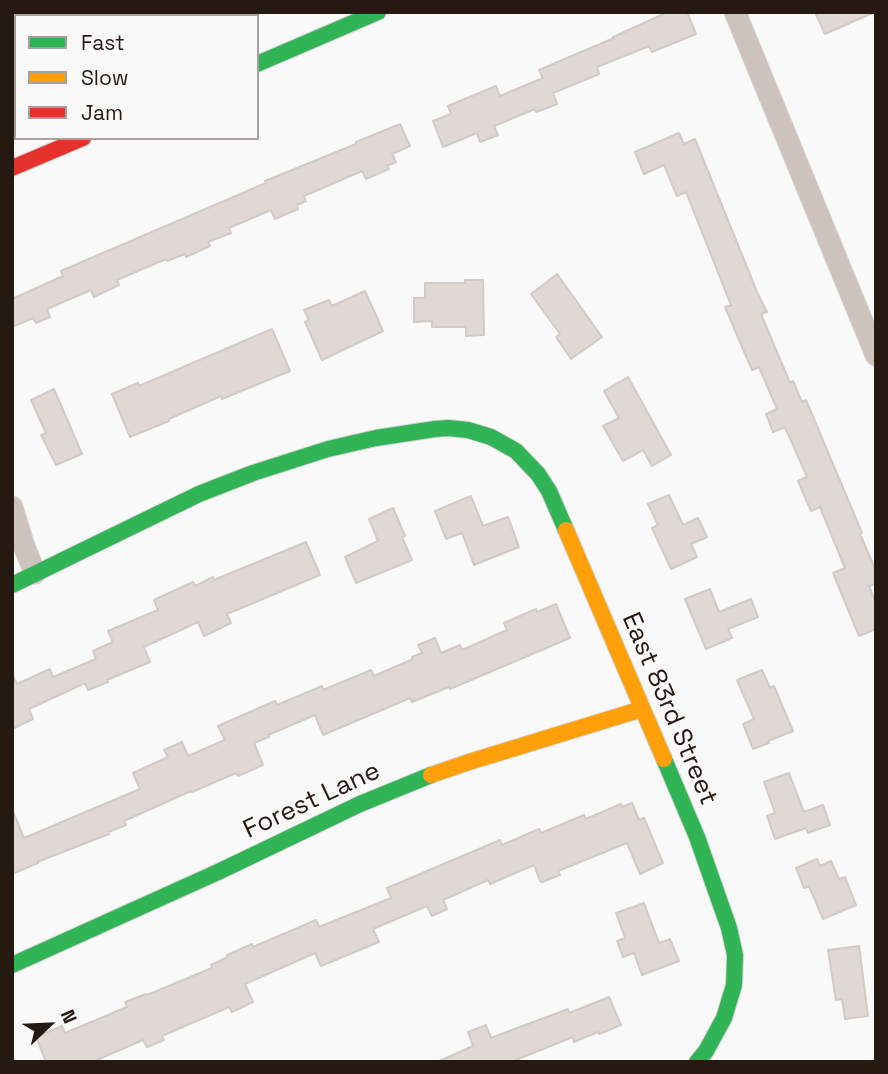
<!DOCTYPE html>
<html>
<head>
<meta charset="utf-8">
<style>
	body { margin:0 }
	#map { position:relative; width:888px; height:1074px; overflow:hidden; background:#f9f9f9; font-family:"Space Grotesk",sans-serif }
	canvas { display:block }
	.frame { position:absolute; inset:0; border:14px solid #261912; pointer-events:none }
	.legend { position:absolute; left:14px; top:14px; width:245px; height:126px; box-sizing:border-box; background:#f9f9f9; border:2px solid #a59f9d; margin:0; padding:9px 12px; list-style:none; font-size:21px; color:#261912 }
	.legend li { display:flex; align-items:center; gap:14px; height:35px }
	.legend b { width:35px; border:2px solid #a59f9d }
	.north { position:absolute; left:14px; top:990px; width:70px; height:70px; -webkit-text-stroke:5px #f9f9f9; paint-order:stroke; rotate:67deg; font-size:19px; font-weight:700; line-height:28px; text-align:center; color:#261912 }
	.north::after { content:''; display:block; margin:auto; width:24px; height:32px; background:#261912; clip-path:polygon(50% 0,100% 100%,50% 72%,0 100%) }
</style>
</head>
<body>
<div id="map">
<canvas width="888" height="1074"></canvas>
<div class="frame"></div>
<ul class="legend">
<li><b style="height:9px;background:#30b455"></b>Fast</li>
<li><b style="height:9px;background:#ff9f0a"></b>Slow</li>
<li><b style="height:9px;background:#e5322d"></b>Jam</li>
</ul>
<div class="north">N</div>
</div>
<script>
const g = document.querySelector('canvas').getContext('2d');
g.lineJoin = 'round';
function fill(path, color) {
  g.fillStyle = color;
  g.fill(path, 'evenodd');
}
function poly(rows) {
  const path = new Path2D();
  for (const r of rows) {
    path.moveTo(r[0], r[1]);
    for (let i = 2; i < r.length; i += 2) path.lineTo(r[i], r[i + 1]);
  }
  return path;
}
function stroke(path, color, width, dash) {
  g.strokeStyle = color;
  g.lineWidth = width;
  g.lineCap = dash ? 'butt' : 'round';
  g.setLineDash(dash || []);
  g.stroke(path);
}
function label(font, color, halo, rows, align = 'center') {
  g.font = font + ' "Space Grotesk",sans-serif';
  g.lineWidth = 6;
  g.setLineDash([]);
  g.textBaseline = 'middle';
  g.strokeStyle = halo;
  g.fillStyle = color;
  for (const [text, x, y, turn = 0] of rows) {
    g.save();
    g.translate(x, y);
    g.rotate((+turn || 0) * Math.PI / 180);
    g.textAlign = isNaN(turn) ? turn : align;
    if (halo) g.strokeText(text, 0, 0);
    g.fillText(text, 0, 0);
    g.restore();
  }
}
const building = poly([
	[668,12,687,12,696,34,652,52,649,46,597,67,599,74,553,93,557,104,536,112,535,109,494,126,498,135,480,142,477,133,443,147,433,121,451,114,448,106,496,86,500,96,543,78,539,70,614,38,613,37,668,12],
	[815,12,875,12,825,34,815,12],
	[400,124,410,146,392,154,396,162,387,166,389,169,366,179,362,171,304,196,306,201,297,205,298,209,275,219,271,210,229,228,231,233,208,242,210,246,186,257,185,254,167,261,166,259,117,280,119,285,94,297,91,290,47,309,50,317,36,323,33,318,12,327,12,299,63,276,61,271,266,183,265,181,356,144,356,142,400,124],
	[679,133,684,144,695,139,757,292,767,312,761,314,790,383,793,381,802,402,806,400,862,533,860,534,876,571,876,584,869,586,876,603,876,629,859,636,833,573,845,568,820,507,811,511,798,481,807,477,785,427,773,432,766,414,777,409,759,367,752,370,725,307,731,305,686,192,677,196,664,165,644,174,635,152,679,133],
	[557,274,602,337,571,359,556,337,560,334,531,294,557,274],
	[465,280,483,280,484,335,466,336,466,327,432,327,432,321,414,322,414,298,425,298,425,283,465,283,465,280],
	[365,291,383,331,322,360,305,322,309,320,304,310,329,300,332,306,365,291],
	[272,329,290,371,222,399,221,396,169,419,169,421,130,437,112,394,138,383,139,386,272,329],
	[628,377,671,455,652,466,643,450,623,461,603,426,619,418,604,391,628,377],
	[54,389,82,454,56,465,41,435,46,433,31,400,54,389],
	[669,495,683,525,698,518,707,537,691,544,697,557,671,569,652,528,658,525,648,504,669,495],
	[471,496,483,526,508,517,519,547,474,565,462,533,446,539,435,511,471,496],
	[393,508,405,536,402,537,412,560,356,583,345,557,378,541,369,519,393,508],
	[306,542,320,575,227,614,231,623,204,636,198,622,144,647,150,662,107,680,108,682,88,690,85,683,29,709,33,719,12,729,12,674,17,684,50,669,53,677,96,659,93,651,113,642,108,631,158,610,154,600,193,582,195,586,213,577,214,580,306,542],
	[710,589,719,612,751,599,758,617,728,629,732,638,706,649,685,599,710,589],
	[556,604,570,638,450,689,449,687,412,702,410,698,323,735,315,715,268,735,269,737,254,743,263,765,238,776,236,773,192,792,191,791,124,821,126,825,108,832,109,834,37,862,38,863,12,874,12,809,24,838,140,789,133,773,168,757,164,750,182,742,188,756,225,740,218,726,275,701,277,705,322,686,323,690,371,670,374,676,413,659,412,657,422,653,418,645,435,638,441,653,460,645,462,650,507,630,504,623,536,609,537,612,556,604],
	[762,670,770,688,774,686,793,731,768,741,769,743,753,749,743,724,754,719,737,680,762,670],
	[789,773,804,812,823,805,830,825,808,833,806,828,775,839,767,816,775,813,764,782,789,773],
	[632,803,639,820,644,818,663,863,640,874,627,843,558,871,560,875,542,882,540,881,534,865,490,884,488,880,443,900,447,909,432,916,427,906,373,929,379,942,321,966,315,953,245,984,253,1002,232,1012,229,1007,162,1036,164,1040,147,1047,143,1040,92,1062,46,1062,36,1037,62,1026,65,1033,127,1007,125,1002,146,994,147,995,212,968,211,965,228,957,227,955,252,944,253,947,316,920,319,927,391,898,387,888,500,840,502,845,539,829,541,833,584,815,586,819,621,804,622,807,632,803],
	[817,859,820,866,831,861,839,879,845,877,856,905,823,919,809,886,804,888,796,868,817,859],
	[644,903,659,943,670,939,679,961,642,975,634,953,623,957,617,941,625,938,616,913,644,903],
	[859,946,868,1016,845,1019,842,999,836,1000,828,950,859,946],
	[609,997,621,1025,599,1034,598,1032,574,1042,573,1037,511,1062,437,1062,473,1046,468,1032,486,1025,491,1038,568,1009,569,1013,609,997]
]);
fill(building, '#dfd8d5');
stroke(building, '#d1cac7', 2);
const street = poly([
	[735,12,876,355],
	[12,507,24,546,35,573]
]);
const fast = poly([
	[257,64,378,12],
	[12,585,199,494,253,473,328,449,376,438,435,429,448,428,468,430,491,437,516,451,538,474,549,491,566,530],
	[664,759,697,837,729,928,735,955,734,985,724,1018,706,1051,697,1062],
	[12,965,218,872,360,804,431,775]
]);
const slow = poly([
	[566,530,664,759],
	[431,775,469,762,642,709]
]);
const jam = poly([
	[12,168,83,138]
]);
stroke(street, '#d7d5d4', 23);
stroke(fast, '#d7d5d4', 18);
stroke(slow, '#d7d5d4', 18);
stroke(jam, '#d7d5d4', 18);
stroke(street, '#cec2bd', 21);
stroke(fast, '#30b455', 16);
stroke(slow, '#ff9f0a', 16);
stroke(jam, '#e5322d', 16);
label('26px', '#261912', '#f9f9f9', [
	["East 83rd Street",669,709,67],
	["Forest Lane",312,801,-25]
]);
</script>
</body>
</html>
